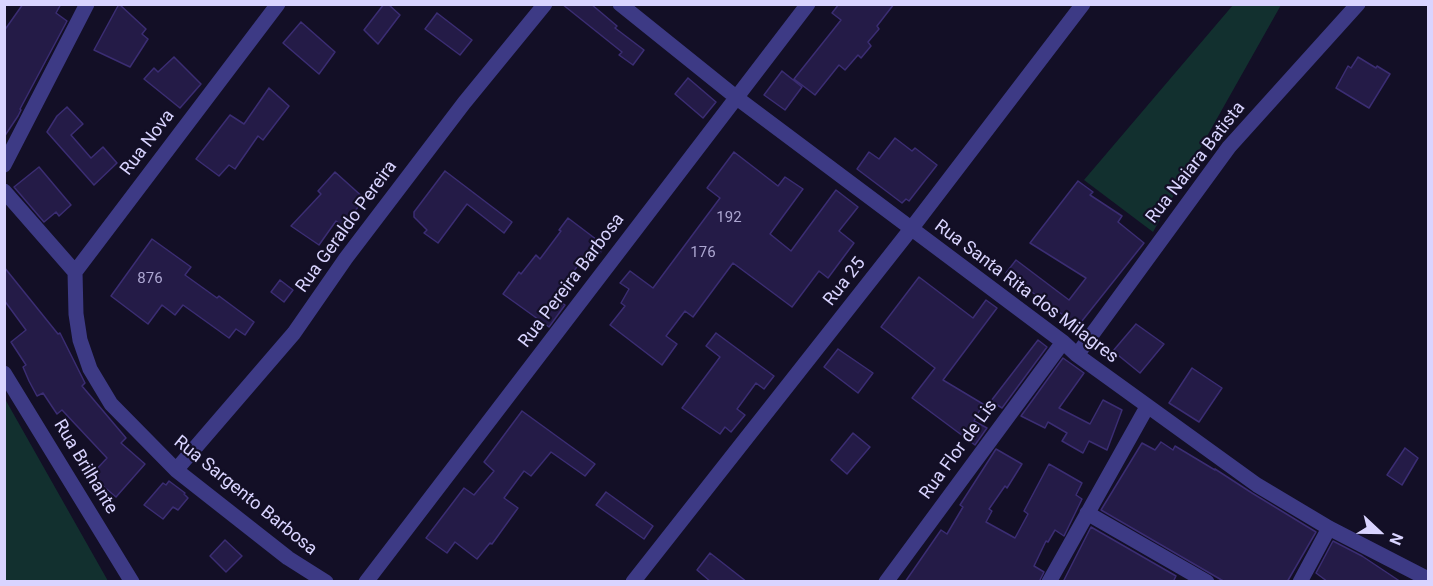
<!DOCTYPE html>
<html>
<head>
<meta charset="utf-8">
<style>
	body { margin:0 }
	#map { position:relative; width:1433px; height:586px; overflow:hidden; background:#130f26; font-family:Roboto,sans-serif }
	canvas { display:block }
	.frame { position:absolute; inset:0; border:6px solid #d9d4ff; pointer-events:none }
	.north { position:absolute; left:1349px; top:502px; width:60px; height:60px; -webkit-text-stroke:4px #130f26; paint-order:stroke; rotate:112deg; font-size:16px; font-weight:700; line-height:24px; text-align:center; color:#d9d4ff }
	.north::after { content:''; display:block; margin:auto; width:21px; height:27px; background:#d9d4ff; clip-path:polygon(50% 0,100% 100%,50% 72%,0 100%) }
</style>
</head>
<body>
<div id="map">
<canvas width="1433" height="586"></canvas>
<div class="frame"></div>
<div class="north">N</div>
</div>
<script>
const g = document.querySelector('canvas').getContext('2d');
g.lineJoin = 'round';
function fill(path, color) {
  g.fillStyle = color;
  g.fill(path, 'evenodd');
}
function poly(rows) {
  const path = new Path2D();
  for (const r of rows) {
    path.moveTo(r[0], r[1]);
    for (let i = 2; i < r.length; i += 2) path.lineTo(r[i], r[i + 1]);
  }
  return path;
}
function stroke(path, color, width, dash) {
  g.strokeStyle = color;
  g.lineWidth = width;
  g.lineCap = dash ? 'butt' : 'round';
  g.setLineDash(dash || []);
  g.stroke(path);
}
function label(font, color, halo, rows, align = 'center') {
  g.font = font + ' Roboto,sans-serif';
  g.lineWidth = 4.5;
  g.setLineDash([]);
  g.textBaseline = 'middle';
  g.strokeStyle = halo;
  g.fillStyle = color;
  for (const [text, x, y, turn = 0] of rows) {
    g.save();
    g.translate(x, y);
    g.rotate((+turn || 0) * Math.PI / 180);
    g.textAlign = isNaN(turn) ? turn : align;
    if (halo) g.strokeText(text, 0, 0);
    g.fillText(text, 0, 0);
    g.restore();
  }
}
fill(poly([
	[1233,5,1281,5,1153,232,1084,180],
	[4,399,5,399,108,581,5,581]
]), '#12302f');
const building = poly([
	[23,4,61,4,56,13,67,21,20,109,21,110,18,116,4,137,4,31,23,4],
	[119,4,146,29,142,34,148,39,130,67,94,50,119,4],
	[384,4,388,4,400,15,378,44,364,30,384,4],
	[562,4,591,4,617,26,615,28,644,50,633,65,619,55,622,52,562,4],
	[839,4,894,4,877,26,879,29,868,42,871,46,861,58,858,55,845,70,839,65,815,95,794,79,841,20,832,13,839,4],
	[437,13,472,40,460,55,425,29,437,13],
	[301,22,335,52,319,74,283,43,301,22],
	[174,57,201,84,180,108,144,79,154,68,158,72,174,57],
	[1358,57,1376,68,1377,66,1390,74,1369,108,1336,88,1348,66,1351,68,1358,57],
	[782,71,802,87,785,110,764,95,782,71],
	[688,78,716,102,703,118,675,94,688,78],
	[269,88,289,106,263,140,258,136,235,169,229,165,219,176,196,159,230,115,244,124,269,88],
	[67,107,83,124,71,135,91,158,103,147,117,163,94,185,47,132,57,116,67,107],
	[895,138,912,151,915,148,937,165,909,201,906,199,902,203,857,169,869,152,879,159,895,138],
	[734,152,778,186,785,177,803,189,770,234,791,251,836,190,858,207,839,231,854,243,828,278,819,271,792,307,733,263,693,317,685,311,666,336,677,344,662,365,610,325,625,306,621,303,629,289,620,283,630,271,653,288,720,198,707,188,734,152],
	[39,167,71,205,59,216,56,212,44,222,14,187,39,167],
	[445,171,512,222,504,233,467,204,438,243,424,233,427,230,414,217,414,212,445,171],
	[335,172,365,199,342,226,336,221,319,245,291,226,321,194,318,191,335,172],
	[1078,181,1093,192,1090,195,1122,216,1118,222,1144,243,1078,326,1006,273,1016,260,1069,300,1086,278,1030,243,1078,181],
	[568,218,605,246,597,257,589,251,554,297,565,305,549,327,503,294,519,272,521,274,536,255,540,259,561,231,559,230,568,218],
	[152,239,191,267,185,275,217,298,219,296,254,322,245,335,236,329,229,338,183,305,175,315,162,305,148,324,111,296,152,239],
	[4,267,58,334,60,333,85,383,82,386,126,438,121,443,145,464,116,497,95,479,98,475,94,472,107,458,62,410,57,414,43,393,37,396,29,381,23,367,26,365,11,342,26,330,4,300,4,267],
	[919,277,973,318,986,300,997,308,943,380,983,404,974,421,987,428,975,445,912,398,935,368,881,327,919,277],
	[280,280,293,290,284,302,271,292,280,280],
	[1136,324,1164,344,1140,373,1113,351,1136,324],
	[716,333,774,376,764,389,756,383,737,409,745,415,731,432,725,427,720,434,682,408,720,357,706,346,716,333],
	[1038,340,1047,347,1002,408,991,401,1038,340],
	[838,349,873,373,858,393,824,367,838,349],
	[1063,358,1084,373,1059,408,1090,424,1103,400,1122,410,1107,450,1089,441,1083,453,1062,441,1067,433,1048,422,1045,428,1021,416,1063,358],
	[1192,368,1222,388,1199,422,1169,403,1192,368],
	[522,411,595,464,585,476,551,452,531,476,524,471,504,498,518,508,492,544,490,543,477,559,455,542,447,553,426,538,464,488,474,495,494,471,484,462,522,411],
	[853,433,870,447,847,474,831,460,853,433],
	[1161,442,1173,450,1175,446,1215,470,1215,469,1252,493,1316,532,1287,582,1225,582,1101,510,1142,443,1155,450,1161,442],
	[1405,448,1418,458,1402,485,1387,475,1405,448],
	[996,449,1022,464,1007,488,1005,486,989,509,992,511,986,522,1015,538,1028,514,1024,511,1049,464,1082,483,1076,495,1082,499,1064,536,1055,530,1048,542,1046,541,1034,566,1044,572,1039,582,905,582,941,530,947,534,963,507,960,505,996,449],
	[169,481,185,493,184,494,188,498,178,510,173,507,163,519,144,505,163,483,166,485,169,481],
	[606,492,653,526,644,539,596,505,606,492],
	[1091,527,1176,576,1173,582,1063,582,1091,527],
	[225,540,242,556,226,572,210,556,225,540],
	[1333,541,1362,556,1401,582,1328,582,1316,573,1333,541],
	[710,553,747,582,711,582,697,570,710,553]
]);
fill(building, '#241b47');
stroke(building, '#3b2d73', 1.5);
stroke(poly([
	[278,4,75,272,76,314,80,340,90,369,111,404,176,470,288,558,326,582],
	[620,4,737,98,1063,342,1077,355,1257,485,1329,528,1428,579],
	[4,165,87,4],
	[4,191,75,272],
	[1077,355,1229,147,1358,4],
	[4,373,132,582],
	[176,470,294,333,346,258,464,103,545,4],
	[1087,513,1207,582],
	[366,582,808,4],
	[633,582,911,229,1083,4],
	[886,582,1063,342],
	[1049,582,1147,407],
	[1300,582,1329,528]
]), '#3d3a85', 15);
label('15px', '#aca6d1', null, [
	["192",729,218],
	["176",703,253],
	["876",150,279]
]);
label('18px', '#d9d4ff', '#130f26', [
	["Rua Nova",148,143,-53],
	["Rua Naiara Batista",1196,163,-52],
	["Rua Geraldo Pereira",347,227,-54],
	["Rua Pereira Barbosa",572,281,-53],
	["Rua 25",845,282,-52],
	["Rua Santa Rita dos Milagres",1026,292,37],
	["Rua Flor de Lis",959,450,-54],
	["Rua Brilhante",85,467,59],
	["Rua Sargento Barbosa",245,496,39]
]);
</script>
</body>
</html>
